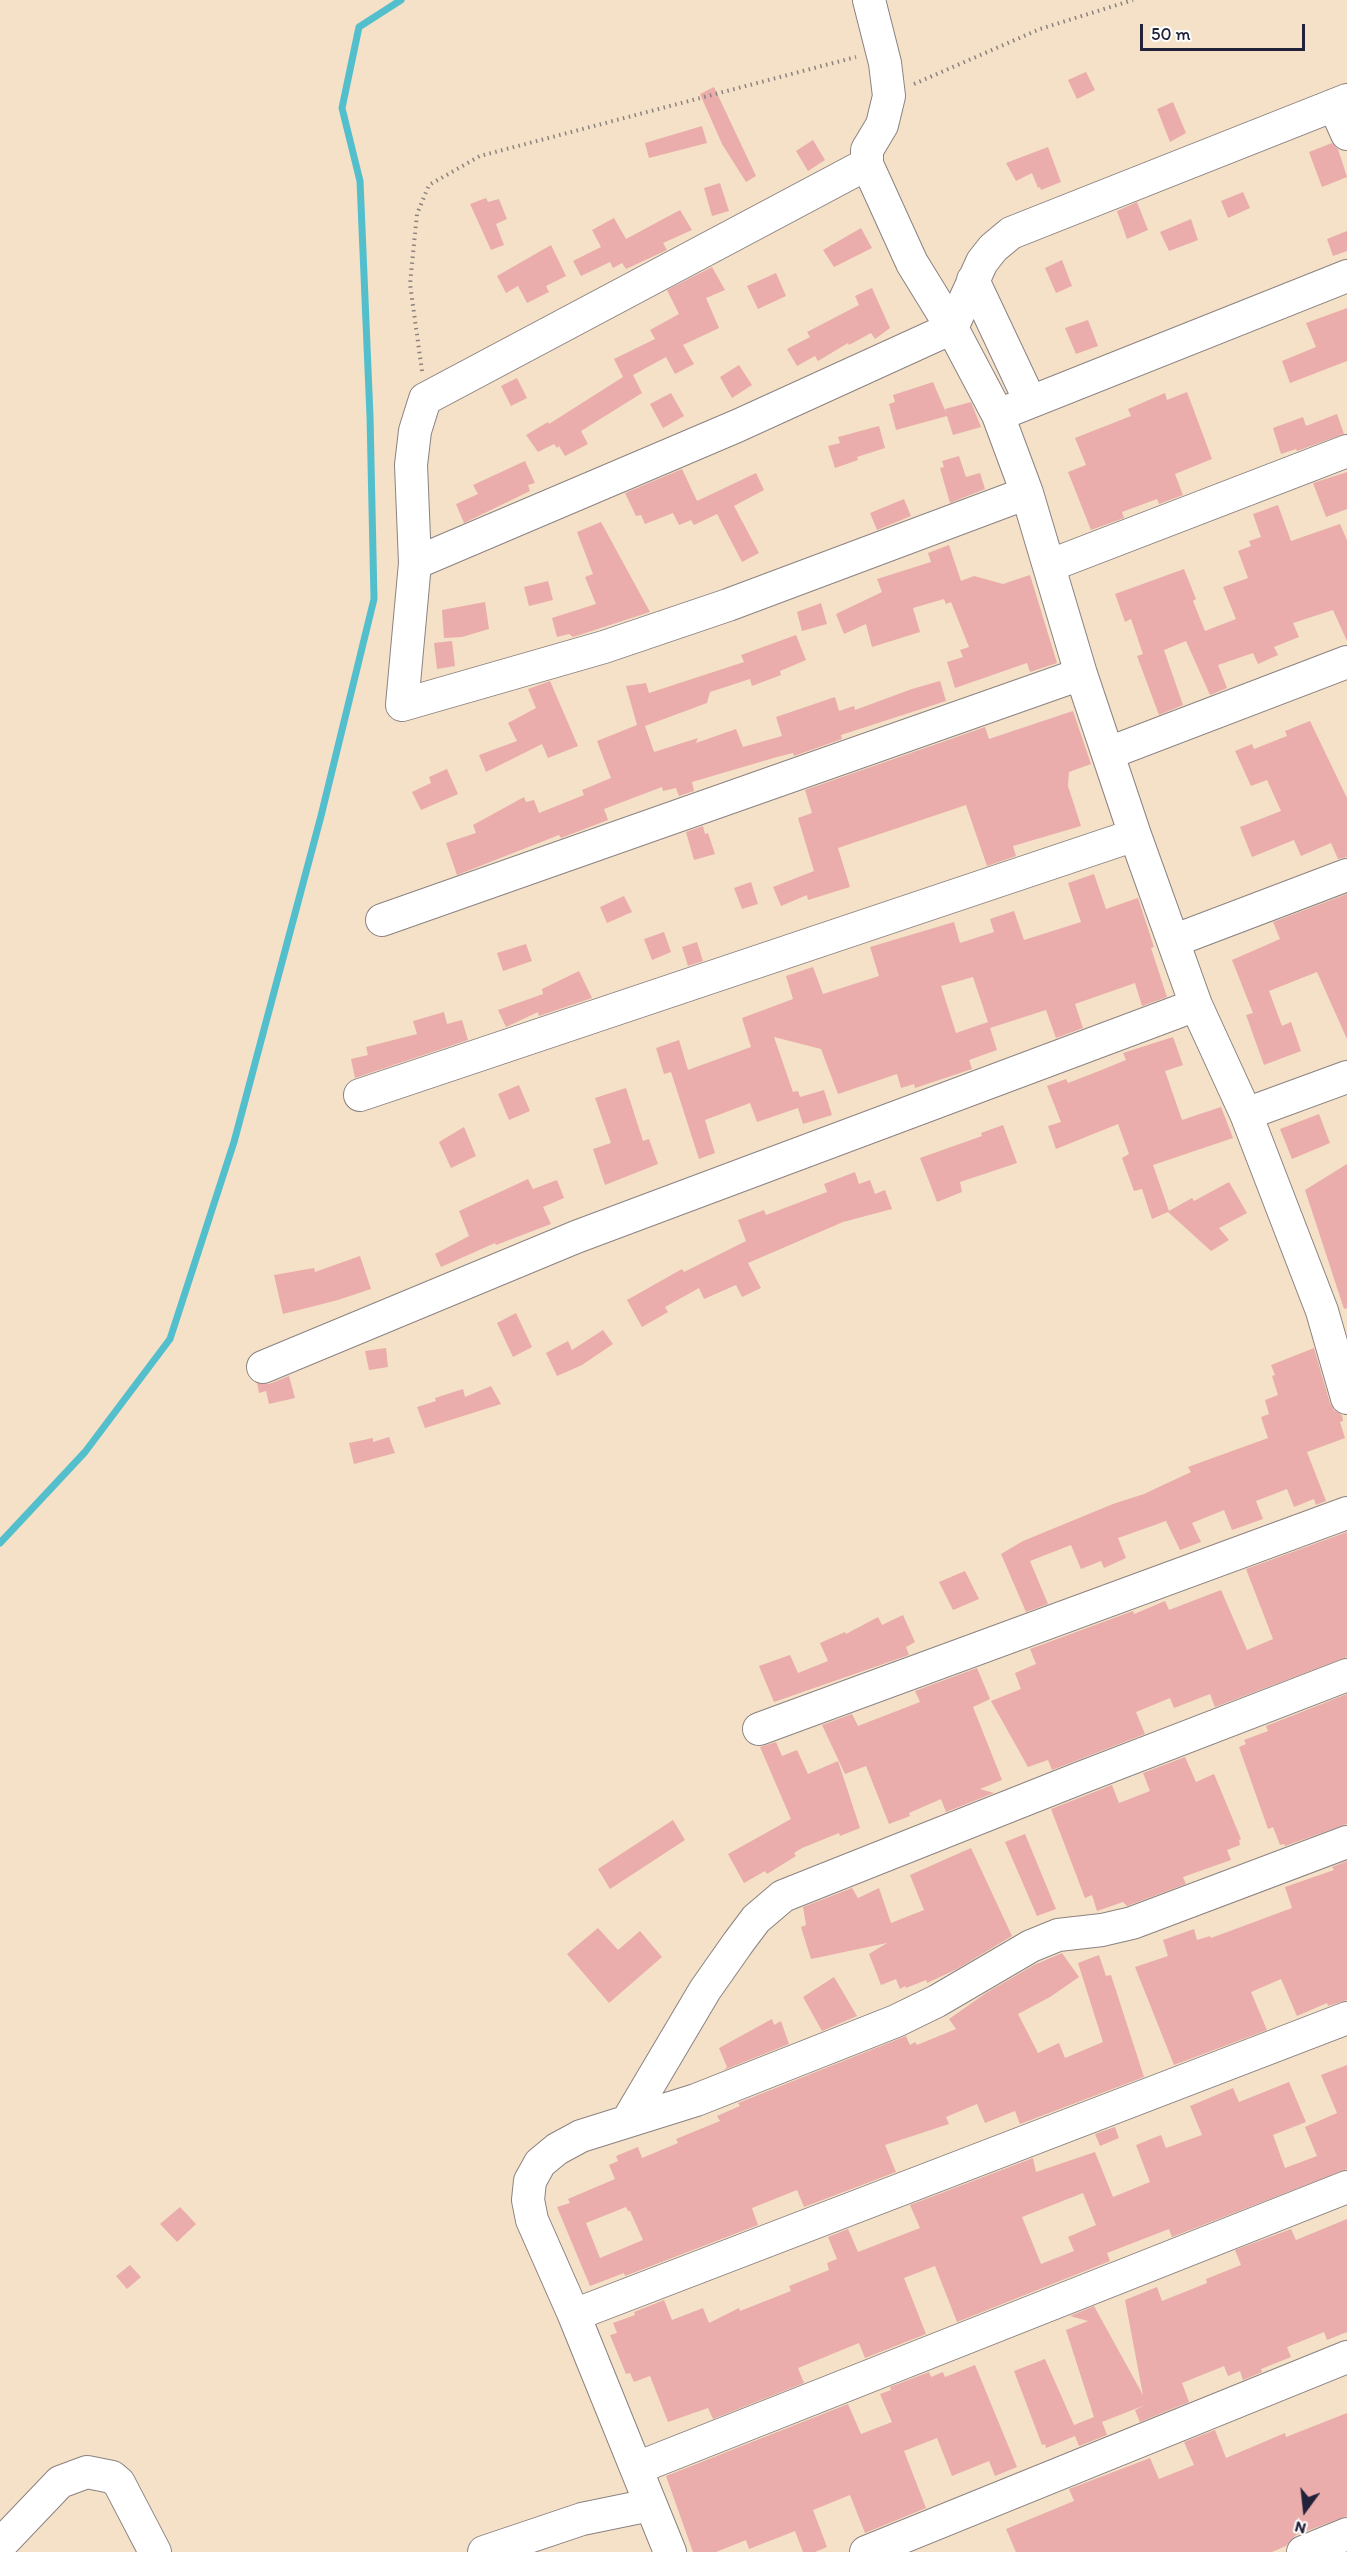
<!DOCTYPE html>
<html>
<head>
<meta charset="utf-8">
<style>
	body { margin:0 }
	#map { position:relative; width:1347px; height:2552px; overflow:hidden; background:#f4e1c7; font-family:Itim,sans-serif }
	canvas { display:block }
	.north { position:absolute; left:1275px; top:2480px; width:60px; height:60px; -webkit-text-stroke:4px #fff; paint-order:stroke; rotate:195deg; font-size:16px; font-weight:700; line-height:24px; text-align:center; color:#22223b }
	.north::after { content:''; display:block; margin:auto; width:21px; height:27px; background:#22223b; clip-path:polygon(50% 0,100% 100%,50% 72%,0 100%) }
	.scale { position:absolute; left:1140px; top:24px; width:165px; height:27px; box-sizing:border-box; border:3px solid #22223b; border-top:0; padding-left:8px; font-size:18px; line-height:21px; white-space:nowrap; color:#22223b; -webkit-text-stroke:4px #fff; paint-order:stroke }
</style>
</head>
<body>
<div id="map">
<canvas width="1347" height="2552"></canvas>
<div class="north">N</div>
<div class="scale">50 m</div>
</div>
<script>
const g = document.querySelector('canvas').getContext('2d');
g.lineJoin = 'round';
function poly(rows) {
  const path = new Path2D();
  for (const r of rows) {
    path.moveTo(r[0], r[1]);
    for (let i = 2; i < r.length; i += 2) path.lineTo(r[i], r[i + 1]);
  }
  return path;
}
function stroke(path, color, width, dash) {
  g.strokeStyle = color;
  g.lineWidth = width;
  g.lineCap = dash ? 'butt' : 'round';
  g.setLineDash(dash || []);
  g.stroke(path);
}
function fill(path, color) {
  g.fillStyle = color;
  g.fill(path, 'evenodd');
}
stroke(poly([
	[0,1543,85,1452,170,1339,234,1142,321,816,374,599,370,416,360,181,342,108,359,27,401,0]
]), '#53bfcd', 7);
fill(poly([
	[1086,72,1095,90,1077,99,1068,80],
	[714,87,756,176,746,182,722,144,700,94],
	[1173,102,1186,133,1170,142,1157,109],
	[702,126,707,143,649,158,645,143],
	[813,140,825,160,808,171,796,151],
	[1332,143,1338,149,1347,177,1322,187,1309,152],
	[1048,147,1061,182,1041,190,1040,187,1038,188,1032,173,1016,181,1006,163],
	[720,183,729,211,712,216,704,188],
	[1243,192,1250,208,1228,218,1221,201],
	[486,198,488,202,499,199,507,219,496,224,504,245,491,250,470,204],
	[1137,202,1148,230,1127,239,1117,211],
	[680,210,692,230,663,243,667,250,626,269,622,263,613,268,610,262,581,276,573,261,601,247,592,230,614,218,626,239],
	[1191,219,1198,240,1169,251,1160,232],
	[861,228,872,248,834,267,823,250],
	[1347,231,1347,251,1333,256,1327,239],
	[551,245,566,276,546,286,549,292,527,303,518,286,506,293,497,276],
	[1062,260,1072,286,1056,293,1045,268],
	[712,267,725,290,706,298,719,328,683,345,694,364,675,374,666,357,633,375,642,393,581,431,588,444,565,456,559,446,557,448,554,444,538,452,526,435,548,422,549,424,623,377,614,359,655,339,650,330,679,314,667,290],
	[776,273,786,296,758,309,747,286],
	[872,288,890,328,875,339,871,333,849,345,848,343,818,361,815,356,797,366,787,349,810,337,807,332,859,305,855,296],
	[1347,308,1347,361,1290,383,1282,361,1316,347,1306,323],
	[1088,320,1098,346,1076,354,1065,328],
	[739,365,752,385,732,398,720,377],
	[517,378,527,398,511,406,501,386],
	[933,382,947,415,945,409,971,402,981,427,953,435,947,416,896,430,889,404,895,402,893,395],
	[1187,392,1212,459,1175,474,1183,495,1159,504,1157,499,1122,512,1124,518,1091,530,1068,472,1086,465,1075,438,1131,416,1128,409,1165,393,1167,400],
	[671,393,684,416,663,428,650,404],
	[1337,414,1344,434,1297,451,1296,449,1281,454,1273,428,1303,417,1306,426],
	[879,426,885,448,857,457,858,460,835,468,828,446,840,443,838,437],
	[959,456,966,477,980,473,985,489,950,503,940,468,944,467,942,461],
	[525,461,535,483,528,485,530,491,464,523,456,504,478,494,473,485],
	[682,469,697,501,756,473,764,490,734,506,759,553,742,562,717,514,694,525,691,520,679,525,673,513,645,524,641,515,636,516,625,493],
	[1347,472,1347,509,1326,517,1313,483],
	[904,499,911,516,877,530,870,513],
	[1278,505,1291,541,1340,524,1347,540,1347,641,1333,610,1293,623,1299,637,1274,647,1278,655,1258,664,1253,653,1218,665,1227,688,1210,695,1186,641,1164,650,1183,705,1159,715,1137,656,1143,654,1131,619,1125,622,1115,594,1184,569,1196,599,1193,601,1205,631,1236,619,1223,587,1248,578,1238,551,1251,546,1249,541,1261,537,1253,514],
	[601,522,650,612,573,637,569,634,557,637,552,618,596,604,585,577,593,574,577,532],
	[949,545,961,581,974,576,1003,584,1030,575,1057,663,1030,672,1027,663,955,688,947,662,963,657,960,650,969,647,951,602,946,604,944,599,913,608,920,632,872,647,866,624,844,634,836,614,882,592,877,579,931,562,928,553],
	[548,581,553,600,529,606,524,587],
	[485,602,489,629,462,637,444,638,442,610],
	[821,603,827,624,802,631,797,612],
	[796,635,806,660,780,671,781,675,752,686,750,679,710,692,707,703,645,726,654,752,698,738,696,743,736,729,743,747,782,736,776,717,835,697,839,711,854,706,855,710,912,689,940,681,946,701,841,735,842,739,794,756,793,753,777,757,692,782,694,791,679,796,676,788,663,791,662,787,604,809,608,820,561,838,559,835,457,875,446,843,476,833,473,825,524,797,526,802,534,800,539,813,584,795,582,790,611,778,597,741,637,725,626,686,646,683,649,693,744,662,741,655],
	[452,641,455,666,437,669,434,643],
	[550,681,578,746,548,758,542,744,486,772,479,755,517,741,508,723,536,708,528,689],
	[1073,711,1091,764,1069,772,1068,786,1081,826,1013,846,1016,856,987,866,966,805,838,848,850,887,808,900,807,895,781,906,773,887,814,871,798,818,812,813,805,790,985,727,989,739],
	[1310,721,1347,798,1347,857,1338,859,1331,843,1301,856,1294,840,1252,857,1240,827,1281,811,1267,780,1251,786,1235,751,1252,744,1254,749,1287,736,1285,731],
	[447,769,458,794,421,810,412,792,431,783,429,777],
	[703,826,705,834,708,833,715,854,694,860,686,832],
	[1094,874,1106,909,1138,898,1154,947,1151,948,1167,997,1142,1006,1135,983,1075,1004,1083,1028,1056,1038,1046,1010,990,1028,997,1050,969,1060,972,1069,915,1088,914,1084,901,1088,897,1074,838,1094,821,1049,774,1037,793,1092,798,1091,800,1097,824,1090,832,1115,803,1124,798,1108,757,1122,750,1103,705,1120,715,1153,699,1159,671,1072,664,1074,656,1048,679,1040,688,1070,751,1047,742,1018,793,999,786,976,813,967,823,994,879,976,870,947,954,922,960,943,994,932,990,919,1014,911,1024,940,1081,922,1068,883],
	[973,977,988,1022,956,1033,941,986],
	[751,882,758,904,742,909,734,888],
	[1347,894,1347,1039,1317,972,1269,991,1282,1026,1291,1022,1301,1051,1264,1065,1246,1015,1253,1013,1232,960,1280,939,1273,922],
	[624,896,632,912,607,923,600,907],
	[664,932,671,952,652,960,644,939],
	[697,942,703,961,688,966,682,947],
	[526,944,532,961,503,971,497,953],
	[579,971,592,998,539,1016,538,1012,506,1027,498,1010,543,994,542,989],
	[444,1012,447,1024,462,1020,468,1040,355,1078,351,1059,368,1055,366,1047,417,1034,413,1021],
	[1173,1037,1183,1065,1165,1071,1182,1120,1221,1107,1233,1138,1153,1165,1169,1211,1192,1198,1194,1201,1229,1182,1247,1213,1219,1228,1229,1240,1211,1251,1168,1212,1152,1219,1142,1189,1134,1191,1122,1158,1129,1154,1118,1124,1056,1149,1048,1126,1061,1122,1047,1086,1066,1079,1068,1083,1099,1071,1126,1060,1123,1053],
	[519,1085,530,1111,509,1120,498,1094],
	[626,1088,643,1141,649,1139,658,1164,605,1185,593,1149,611,1143,595,1098],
	[1319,1114,1330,1143,1292,1159,1280,1129],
	[1003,1125,1017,1163,960,1182,962,1192,937,1202,920,1158,982,1136,981,1133],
	[464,1127,476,1156,451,1168,439,1142],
	[1347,1164,1347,1308,1344,1309,1305,1190],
	[855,1172,859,1184,870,1180,875,1194,885,1190,892,1209,843,1222,748,1263,761,1288,742,1297,736,1285,704,1299,699,1288,665,1307,668,1312,642,1327,627,1300,682,1269,684,1272,746,1241,738,1220,764,1210,766,1215,827,1192,824,1184],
	[528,1179,533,1189,557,1180,564,1198,543,1207,551,1224,496,1245,495,1243,441,1267,435,1254,469,1236,459,1211],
	[360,1256,371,1289,338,1300,283,1314,274,1275,314,1268,315,1272],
	[516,1313,532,1347,513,1357,497,1323],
	[603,1330,613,1344,582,1365,557,1376,546,1353,568,1341,572,1350],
	[386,1348,388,1367,369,1370,365,1351],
	[1314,1348,1330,1403,1334,1410,1342,1415,1343,1421,1340,1422,1345,1438,1307,1452,1326,1501,1316,1505,1314,1499,1294,1507,1287,1489,1256,1501,1263,1519,1232,1530,1224,1510,1192,1523,1201,1542,1180,1550,1166,1521,1118,1538,1126,1558,1104,1568,1101,1561,1081,1569,1071,1545,1030,1561,1048,1604,1026,1612,1001,1554,1023,1541,1113,1504,1144,1494,1191,1472,1188,1467,1268,1438,1261,1417,1269,1414,1265,1400,1278,1395,1272,1376,1275,1375,1271,1365],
	[289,1376,295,1398,269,1404,266,1391,259,1393,257,1383,269,1384],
	[491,1386,501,1404,425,1428,417,1407,436,1401,435,1398,463,1389,465,1397],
	[389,1437,395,1453,354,1464,349,1443,373,1438,373,1442],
	[1347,1532,1347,1657,1215,1707,1210,1694,1174,1708,1170,1698,1136,1712,1145,1734,1052,1770,1048,1760,1028,1767,991,1701,1021,1689,1015,1673,1036,1664,1030,1649,1133,1611,1134,1614,1165,1601,1169,1610,1221,1590,1247,1650,1273,1639,1246,1569],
	[965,1571,979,1599,953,1610,939,1582],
	[903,1615,915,1642,906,1647,909,1655,774,1702,759,1666,790,1655,798,1673,828,1661,820,1643,845,1632,846,1634,878,1617,882,1625],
	[977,1668,990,1699,973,1707,1002,1780,980,1789,994,1793,946,1812,941,1799,909,1813,910,1816,889,1824,866,1766,845,1774,822,1725,852,1714,858,1726,920,1702,915,1691],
	[1347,1694,1347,1824,1285,1846,1284,1844,1280,1845,1273,1827,1268,1829,1239,1747,1246,1744,1244,1740,1268,1731,1266,1726],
	[776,1742,782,1756,797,1750,808,1774,838,1761,860,1828,840,1836,839,1833,802,1848,794,1853,796,1856,767,1874,765,1871,744,1883,728,1854,791,1819,760,1747],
	[1185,1757,1196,1782,1214,1774,1241,1839,1239,1840,1240,1845,1227,1850,1231,1860,1183,1877,1186,1884,1127,1906,1123,1902,1097,1911,1092,1895,1085,1898,1051,1809,1112,1785,1119,1803,1150,1791,1143,1773],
	[673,1820,685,1840,610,1889,598,1869],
	[1025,1834,1056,1909,1037,1916,1005,1842],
	[971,1848,1012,1936,957,1969,927,1983,926,1980,906,1988,905,1986,900,1989,896,1979,881,1985,869,1954,887,1943,811,1959,801,1927,806,1925,803,1907,852,1888,858,1898,879,1888,891,1923,924,1910,910,1875],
	[1347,1861,1347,2000,1328,2006,1327,2003,1297,2016,1281,1979,1251,1992,1267,2030,1174,2065,1135,1967,1168,1956,1163,1940,1194,1929,1197,1940,1210,1936,1211,1938,1292,1908,1285,1887,1334,1870,1332,1867],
	[598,1928,618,1950,640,1931,662,1957,609,2003,567,1954],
	[1062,1953,1079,1977,1050,1997,1018,2014,1038,2053,1059,2043,1065,2058,1103,2042,1078,1963,1099,1955,1106,1976,1111,1975,1144,2077,1020,2124,1015,2111,985,2123,977,2104,946,2117,949,2124,885,2145,896,2172,804,2207,797,2190,752,2208,758,2225,625,2276,624,2273,590,2286,557,2207,570,2203,568,2199,615,2179,609,2165,618,2161,616,2156,638,2147,642,2158,678,2143,676,2139,720,2121,717,2116,740,2106,738,2103,906,2036,910,2045,915,2042,917,2045,956,2029,949,2019,986,1993,1034,1965],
	[626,2207,628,2211,630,2211,643,2240,600,2258,586,2223],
	[834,1977,857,2016,822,2031,803,1997],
	[772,2019,774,2025,781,2021,789,2044,724,2070,727,2067,719,2048],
	[1347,2065,1347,2169,1172,2237,1169,2229,1107,2253,1110,2261,957,2322,935,2266,904,2278,926,2334,865,2358,859,2343,798,2368,804,2383,713,2419,708,2408,668,2422,650,2376,634,2382,630,2373,626,2374,610,2335,617,2333,613,2323,635,2315,634,2312,664,2300,672,2320,703,2308,709,2323,739,2308,740,2311,791,2291,789,2286,829,2270,827,2263,837,2259,828,2237,848,2229,858,2252,920,2228,910,2205,1033,2158,1036,2172,1095,2152,1113,2197,1150,2182,1136,2145,1161,2135,1166,2148,1202,2135,1190,2106,1233,2088,1239,2102,1289,2082,1306,2122,1273,2135,1285,2168,1317,2156,1305,2127,1337,2113,1321,2075],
	[1083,2193,1096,2225,1068,2237,1074,2251,1041,2264,1022,2217],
	[1115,2127,1119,2138,1100,2146,1095,2134],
	[180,2207,196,2224,177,2242,160,2224],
	[1347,2219,1347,2332,1327,2340,1324,2332,1287,2347,1291,2357,1261,2369,1262,2372,1243,2380,1240,2371,1228,2376,1224,2366,1182,2383,1189,2402,1140,2422,1135,2410,1145,2405,1102,2422,1107,2435,1079,2446,1075,2436,1046,2448,1045,2444,1042,2445,1014,2371,1045,2359,1074,2425,1094,2417,1066,2330,1088,2321,1070,2316,1094,2306,1143,2395,1125,2300,1157,2287,1162,2301,1207,2283,1206,2279,1241,2265,1235,2250,1291,2229,1296,2240],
	[130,2265,141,2277,127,2289,116,2276],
	[975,2365,1017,2467,995,2476,989,2461,952,2476,937,2438,904,2451,926,2508,865,2533,850,2495,813,2510,827,2547,815,2552,803,2552,795,2531,749,2549,746,2540,716,2552,693,2552,666,2476,848,2404,861,2434,892,2422,880,2394,891,2390,890,2387,929,2372,931,2377,943,2372,945,2377],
	[1347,2413,1347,2516,1296,2535,1286,2546,1272,2552,1016,2552,1006,2529,1074,2501,1069,2489,1150,2458,1159,2479,1194,2465,1184,2442,1215,2430,1226,2458,1285,2433,1286,2437]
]), '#eaadab');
const minor = poly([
	[869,0,885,63,889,96,882,125,867,150,867,164,912,263,952,328,998,415,1027,493,1081,674,1135,835,1196,1005,1246,1114,1322,1311,1347,1398],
	[1334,105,1347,134],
	[867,164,425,399,415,431,411,465,415,563,402,705,604,647,728,605,1027,493],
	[973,280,1030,401],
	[998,415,1347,276],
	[415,563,737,426,952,328,982,262,993,248,1011,233,1347,100],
	[1051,565,1347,451],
	[1109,753,1347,662],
	[382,920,1081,674],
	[1173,941,1347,875],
	[360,1095,1135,835],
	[1246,1114,1347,1077],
	[263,1367,576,1237,1196,1005],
	[759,1729,1347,1513],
	[628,2120,705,1990,738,1943,756,1919,783,1896,1080,1778,1347,1675],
	[574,2315,1347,2018],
	[637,2468,1347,2187],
	[0,2545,60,2482,87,2472,112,2477,119,2483,155,2552],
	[484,2552,582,2519,650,2505],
	[670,2552,574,2315,532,2220,528,2200,530,2181,540,2163,557,2149,581,2136,696,2100,896,2021,937,2001,1031,1946,1058,1935,1102,1930,1132,1923,1347,1842],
	[866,2552,1347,2357],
	[1303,2552,1347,2534]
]);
stroke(minor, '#8b8281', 34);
stroke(poly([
	[914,84,1040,29,1133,0],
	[422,371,410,284,417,214,429,185,480,156,856,57]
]), '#8b8281', 4, [1.5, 4.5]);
stroke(minor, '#fff', 32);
</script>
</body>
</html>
